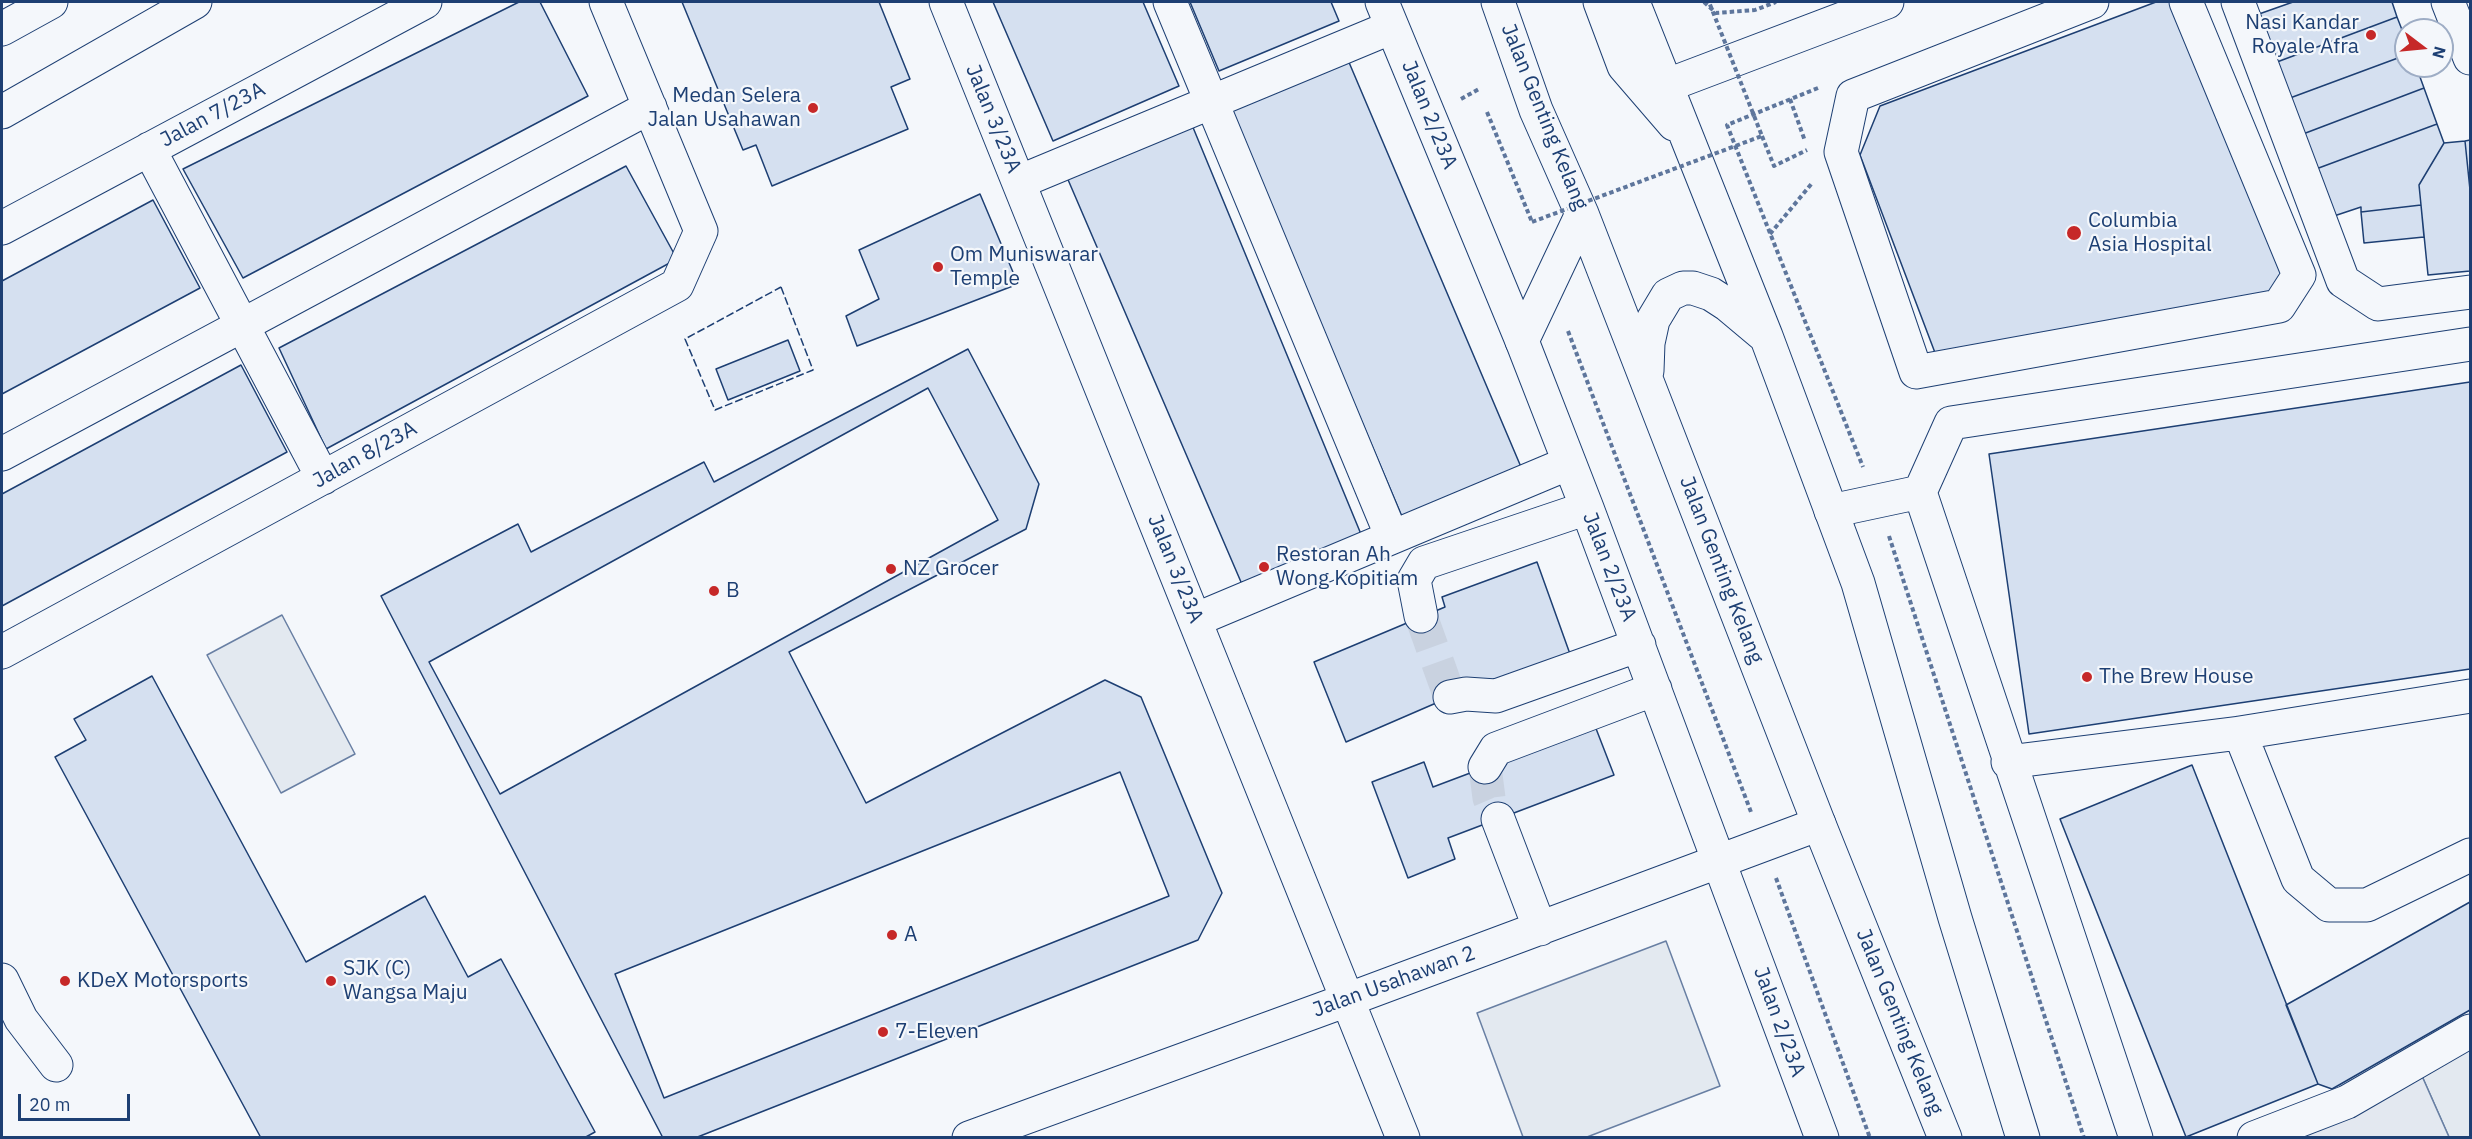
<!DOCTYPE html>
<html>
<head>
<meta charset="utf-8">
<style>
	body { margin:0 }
	#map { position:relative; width:2472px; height:1139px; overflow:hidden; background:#f4f7fb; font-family:"IBM Plex Sans",sans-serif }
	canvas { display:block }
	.frame { position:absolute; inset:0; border:3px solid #1d3f73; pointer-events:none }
	.north { position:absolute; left:2394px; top:18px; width:60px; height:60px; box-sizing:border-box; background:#f4f7fb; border:2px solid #9eadc5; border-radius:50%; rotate:106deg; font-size:16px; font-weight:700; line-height:24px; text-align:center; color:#1d3f73 }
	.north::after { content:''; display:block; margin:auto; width:21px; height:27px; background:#c62828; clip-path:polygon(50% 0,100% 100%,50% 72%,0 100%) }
	.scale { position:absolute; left:18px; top:1094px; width:112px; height:27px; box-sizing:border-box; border:3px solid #1d3f73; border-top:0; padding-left:8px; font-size:18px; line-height:21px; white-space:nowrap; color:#1d3f73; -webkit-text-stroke:4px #f4f7fb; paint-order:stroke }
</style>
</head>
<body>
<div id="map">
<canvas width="2472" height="1139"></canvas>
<div class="frame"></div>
<div class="north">N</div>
<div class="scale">20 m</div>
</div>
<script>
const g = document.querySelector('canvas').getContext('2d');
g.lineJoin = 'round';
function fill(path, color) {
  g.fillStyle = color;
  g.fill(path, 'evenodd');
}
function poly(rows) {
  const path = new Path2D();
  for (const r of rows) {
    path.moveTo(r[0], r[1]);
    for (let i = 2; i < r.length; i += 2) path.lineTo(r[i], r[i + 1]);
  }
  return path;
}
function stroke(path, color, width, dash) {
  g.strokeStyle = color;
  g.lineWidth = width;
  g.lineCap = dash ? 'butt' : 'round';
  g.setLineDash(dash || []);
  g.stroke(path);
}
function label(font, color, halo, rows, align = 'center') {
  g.font = font + ' "IBM Plex Sans",sans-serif';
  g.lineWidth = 4.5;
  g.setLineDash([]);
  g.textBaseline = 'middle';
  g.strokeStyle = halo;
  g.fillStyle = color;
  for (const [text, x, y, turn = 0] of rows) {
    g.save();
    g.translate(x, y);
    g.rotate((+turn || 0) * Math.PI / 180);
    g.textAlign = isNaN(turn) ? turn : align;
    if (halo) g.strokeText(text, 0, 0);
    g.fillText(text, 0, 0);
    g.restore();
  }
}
const green = poly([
	[282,615,355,754,281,793,207,655,282,615],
	[1666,941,1720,1086,1587,1137,1523,1137,1477,1013,1666,941],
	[2470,1038,2470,1137,2449,1137,2418,1067,2470,1038]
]);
fill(green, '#e3e9f0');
stroke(green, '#687fa3', 1.5);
const parking = poly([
	[2418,1067,2449,1137,2288,1138,2418,1067]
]);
fill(parking, '#e3e8f0');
stroke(parking, '#687fa3', 1.5);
const building = poly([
	[519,2,540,2,588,96,243,278,183,169,519,2],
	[682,2,879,2,910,79,891,87,908,129,772,186,756,145,743,150,682,2],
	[993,2,1143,2,1179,86,1053,141,993,2],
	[1190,2,1331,2,1339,21,1219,71,1190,2],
	[2156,2,2174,2,2285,277,2274,295,1937,358,1860,155,1880,106,2156,2],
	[2293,2,2392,2,2397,17,2277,62,2259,14,2293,2],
	[2397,17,2406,40,2406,55,2290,98,2277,62,2397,17],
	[2406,55,2406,66,2416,66,2424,88,2303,134,2290,98,2406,55],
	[1348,60,1524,474,1406,526,1230,111,1348,60],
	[2424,88,2437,124,2316,169,2303,134,2424,88],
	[2437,124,2444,143,2419,185,2421,205,2361,212,2361,207,2334,216,2316,169,2437,124],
	[1192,125,1363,539,1244,589,1066,175,1192,125],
	[2470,140,2470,190,2465,141,2470,140],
	[2465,141,2470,190,2470,271,2428,275,2419,185,2444,143,2465,141],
	[626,166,677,259,326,449,279,348,626,166],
	[980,194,1018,284,857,346,846,316,879,299,859,250,980,194],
	[153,200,200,288,2,394,2,281,153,200],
	[2421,205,2424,237,2364,243,2361,212,2421,205],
	[788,340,800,371,728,400,716,369,788,340],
	[968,349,1039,484,1026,529,789,652,866,803,1105,680,1141,697,1222,893,1198,940,695,1138,663,1138,381,596,518,524,531,552,704,462,714,482,968,349],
	[241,365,287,452,2,606,2,494,241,365],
	[2470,382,2470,669,2029,734,1989,454,2470,382],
	[928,388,998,520,500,794,429,662,928,388],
	[1537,562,1570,654,1450,697,1346,742,1314,662,1445,607,1442,597,1537,562],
	[152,676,306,962,425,896,468,977,501,959,595,1132,584,1138,261,1138,55,757,86,740,74,719,152,676],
	[1595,726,1614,775,1448,838,1455,859,1408,878,1372,782,1424,762,1433,787,1595,726],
	[2192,765,2318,1084,2186,1137,2060,819,2192,765],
	[1120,772,1169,896,664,1098,615,974,1120,772],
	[2470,902,2470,1010,2332,1089,2318,1084,2286,1005,2470,902]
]);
fill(building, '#d5e0f0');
stroke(building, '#1d3f73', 1.5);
stroke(poly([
	[1421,616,1450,697],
	[1485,767,1489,798,1498,819]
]), '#c9d2e0', 33, [33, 16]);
const minor = poly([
	[946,2,1403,1138],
	[1170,2,1392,537],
	[1382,2,1522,341,1587,508,1822,1138],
	[2092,2,1853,96,1841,152,1916,372,2279,306,2299,275,2186,2],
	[2238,2,2343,281,2378,304,2470,292],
	[2448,2,2470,58],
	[2,29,51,2],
	[1668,85,1887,2],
	[2,112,195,2],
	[149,149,323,478],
	[1019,182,1392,27],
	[2,228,425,2],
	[2,454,650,107],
	[1831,511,1920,492],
	[1421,616,1414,580,1424,563,1587,508],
	[1195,620,1569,463],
	[2,652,677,285,701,231,606,2],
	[1450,697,1466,694,1496,696,1639,645],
	[2240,733,2298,879,2329,905,2367,905,2470,855],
	[2008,762,2240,733,2470,696],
	[1485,767,1496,749,1655,689],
	[1498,819,1540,929],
	[2,980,21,1019,56,1065],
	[969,1138,1347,1000,1819,824],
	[2136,1138,1920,492,1951,423,2470,344],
	[2254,1138,2347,1102,2470,1031]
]);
const major = poly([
	[1498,2,1536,110,1582,214,1819,824,1945,1138],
	[1600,2,1624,66,1674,124],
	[1633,2,1766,336,1858,583,1955,918,2023,1138],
	[1522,341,1582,214],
	[1647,371,1648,343,1653,320,1668,295,1683,288,1693,288,1711,294,1728,305,1765,336]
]);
stroke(minor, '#1d3f73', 35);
stroke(major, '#1d3f73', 35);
stroke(poly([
	[1704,2,1716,13,1755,10,1776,2],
	[1818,88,1727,125,1863,467],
	[1461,99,1479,89],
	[1790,99,1805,141],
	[1487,112,1532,222],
	[1762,136,1774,166,1807,150],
	[1770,234,1813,182],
	[1568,331,1751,812],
	[1889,536,2084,1138],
	[1776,878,1870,1138]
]), '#5e769c', 4, [4.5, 3]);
stroke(minor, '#f4f7fb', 33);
stroke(major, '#f4f7fb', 33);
stroke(poly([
	[1532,222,1762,136,1709,2]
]), '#5e769c', 4, [4.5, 3]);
stroke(poly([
	[781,287,813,370,715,410,685,339,781,287]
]), '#1d3f73', 1.5, [8, 3]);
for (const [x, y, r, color] of [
	[2371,35,6,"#c62828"],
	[813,108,6,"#c62828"],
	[2074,233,8,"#c62828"],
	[938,267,6,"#c62828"],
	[1264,567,6,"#c62828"],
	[891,569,6,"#c62828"],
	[714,591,6,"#c62828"],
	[2087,677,6,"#c62828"],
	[892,935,6,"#c62828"],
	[65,981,6,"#c62828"],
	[331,981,6,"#c62828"],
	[883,1032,6,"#c62828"]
]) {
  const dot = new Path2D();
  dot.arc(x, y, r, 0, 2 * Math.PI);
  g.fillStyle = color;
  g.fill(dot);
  stroke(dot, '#f4f7fb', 2);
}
label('21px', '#1d3f73', '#f4f7fb', [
	["Nasi Kandar",2359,23,"right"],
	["Royale Afra",2359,47,"right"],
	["Medan Selera",801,96,"right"],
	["Jalan Usahawan",801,120,"right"],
	["Columbia",2088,221],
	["Asia Hospital",2088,245],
	["Om Muniswarar",950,255],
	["Temple",950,279],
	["Restoran Ah",1276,555],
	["Wong Kopitiam",1276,579],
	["NZ Grocer",903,569],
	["B",726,591],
	["The Brew House",2099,677],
	["A",904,935],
	["SJK (C)",343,969],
	["Wangsa Maju",343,993],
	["KDeX Motorsports",77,981],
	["7-Eleven",895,1032]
], 'left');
label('21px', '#1d3f73', '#f4f7fb', [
	["Jalan 7/23A",213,115,-28],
	["Jalan 2/23A",1429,115,68],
	["Jalan Genting Kelang",1544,117,68],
	["Jalan 3/23A",993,119,68],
	["Jalan 8/23A",365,455,-29],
	["Jalan 2/23A",1609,567,69],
	["Jalan 3/23A",1175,569,68],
	["Jalan Genting Kelang",1721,570,69],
	["Jalan Usahawan 2",1394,982,-20],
	["Jalan 2/23A",1779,1022,70],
	["Jalan Genting Kelang",1899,1022,68]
]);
</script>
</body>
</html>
